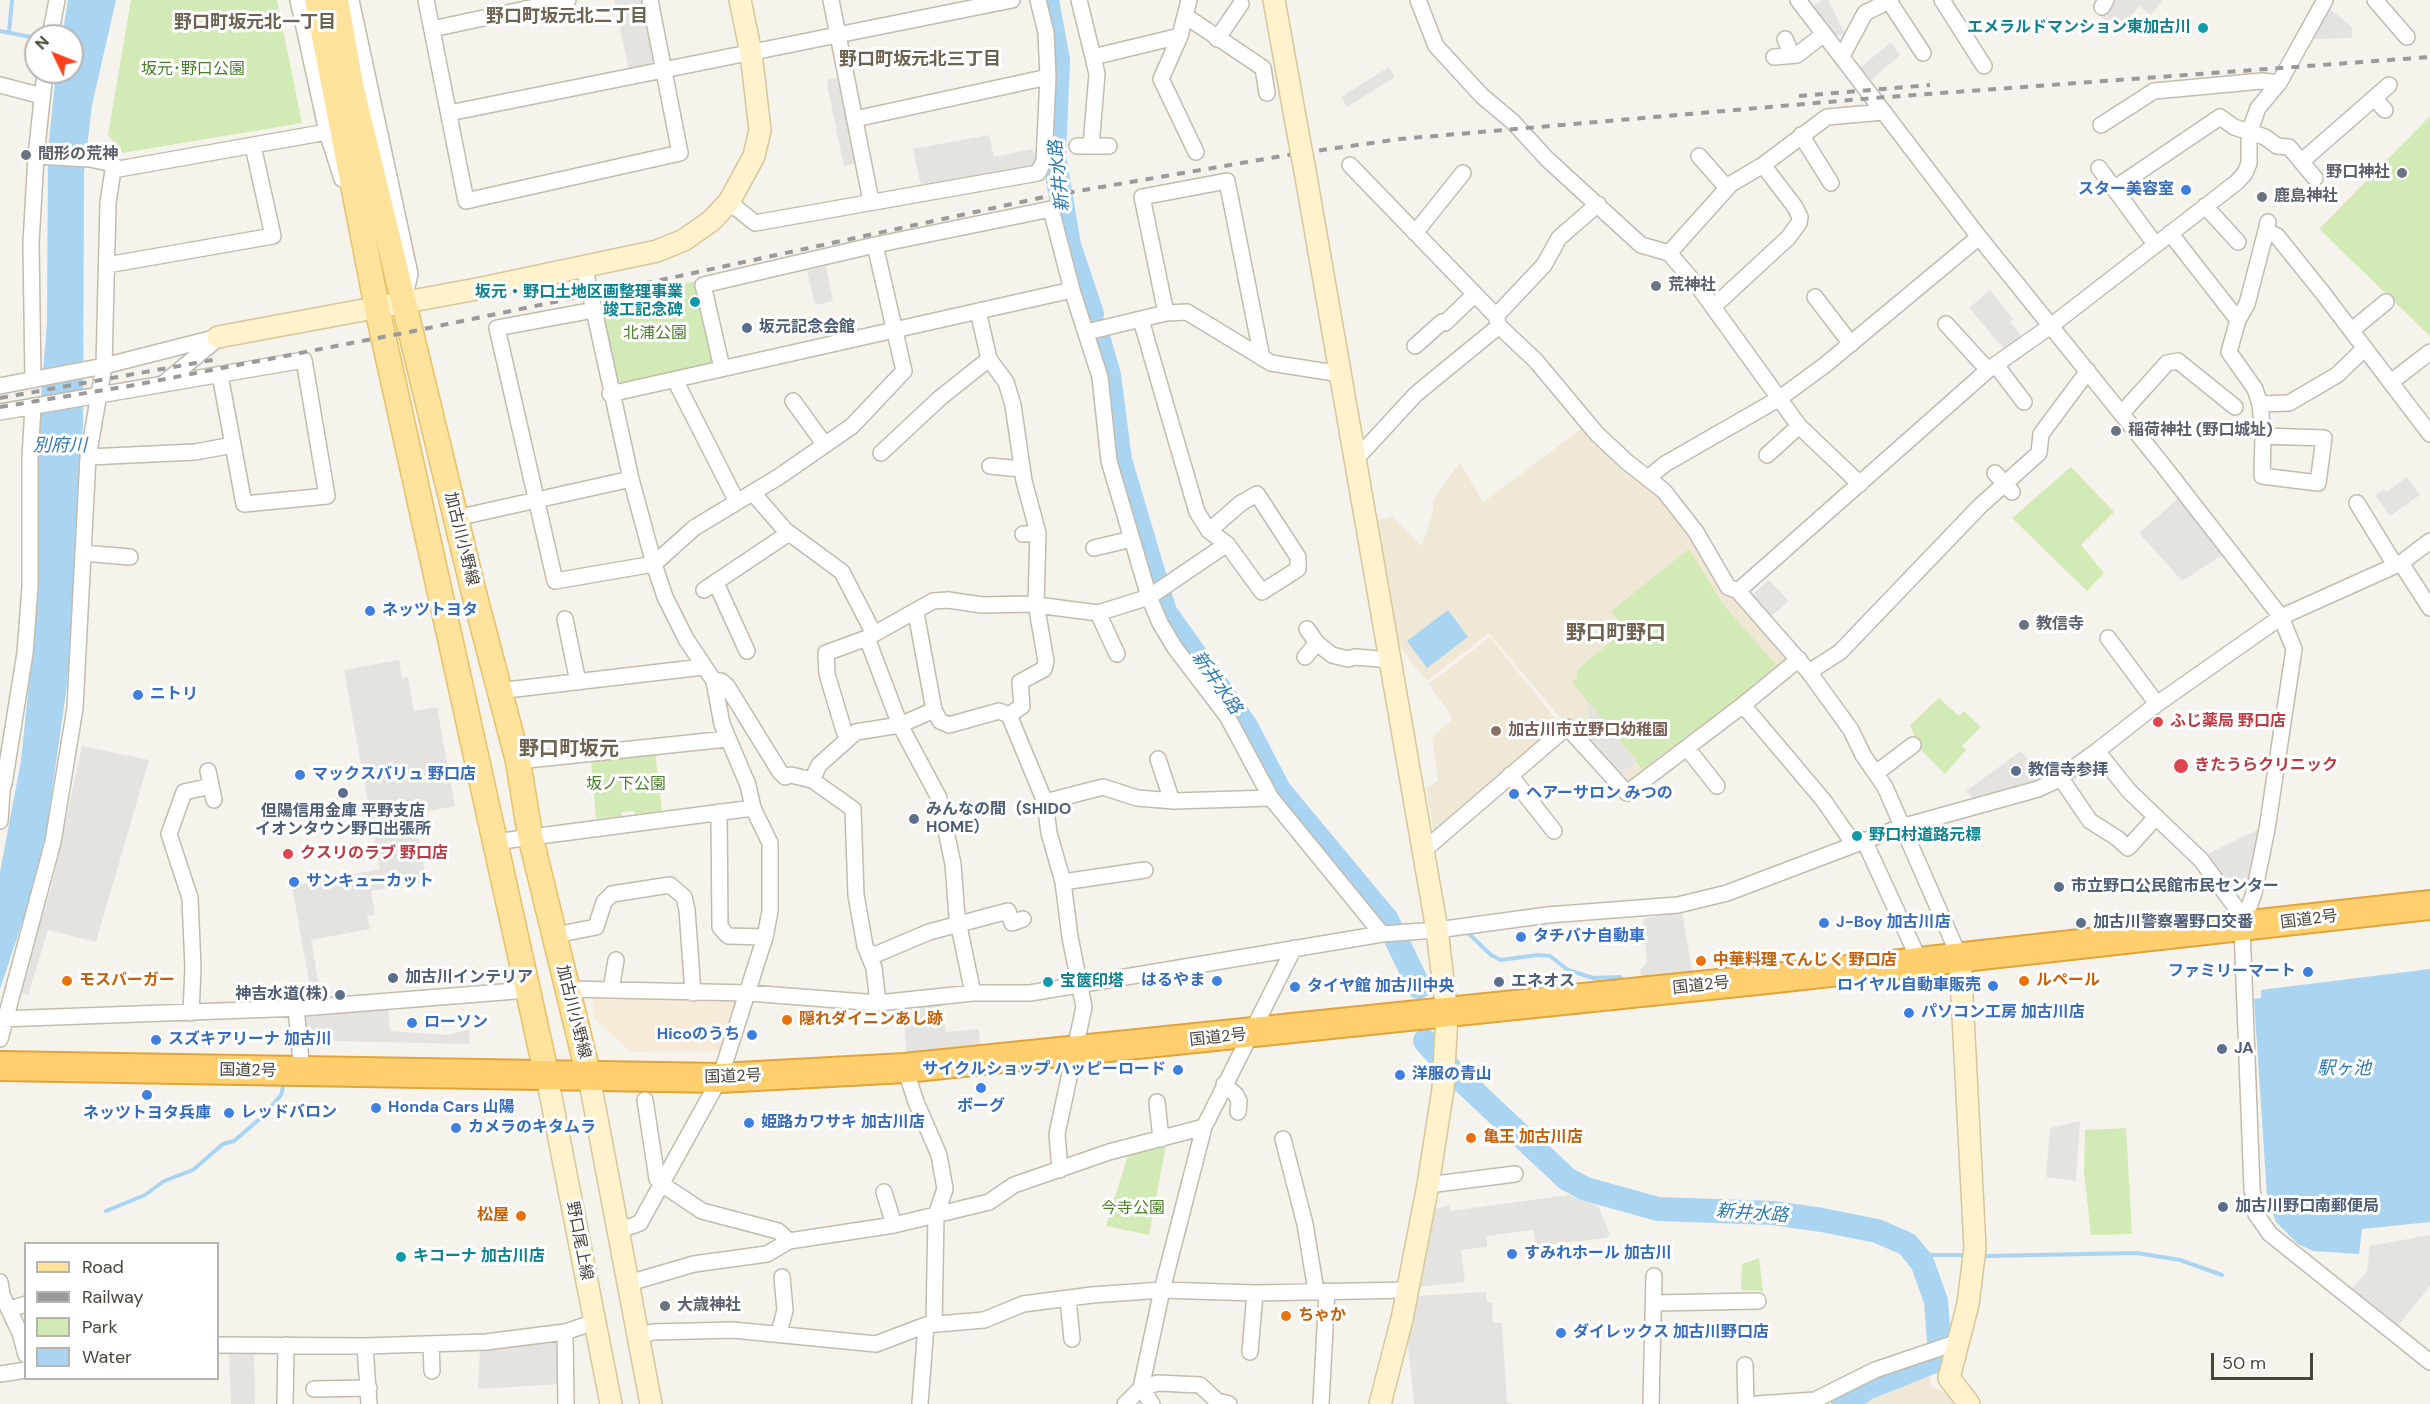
<!DOCTYPE html>
<html>
<head>
<meta charset="utf-8">
<style>
	body { margin:0 }
	#map { position:relative; width:2430px; height:1404px; overflow:hidden; background:#f6f3ec; font-family:"DM Sans",sans-serif }
	canvas { display:block }
	.legend { position:absolute; left:24px; top:1242px; width:195px; height:138px; box-sizing:border-box; background:#fff; border:2px solid #b7b4b0; margin:0; padding:8px 10px; list-style:none; font-size:18px; color:#4b4439 }
	.legend li { display:flex; align-items:center; gap:12px; height:30px }
	.legend b { width:30px; border:2px solid #b7b4b0 }
	.north { position:absolute; left:24px; top:24px; width:60px; height:60px; box-sizing:border-box; background:#fff; border:2px solid #b7b4b0; border-radius:50%; rotate:313deg; font-size:16px; font-weight:700; line-height:24px; text-align:center; color:#4b4439 }
	.north::after { content:''; display:block; margin:auto; width:21px; height:27px; background:#fc3f1d; clip-path:polygon(50% 0,100% 100%,50% 72%,0 100%) }
	.scale { position:absolute; left:2211px; top:1353px; width:102px; height:27px; box-sizing:border-box; border:3px solid #4b4439; border-top:0; padding-left:8px; font-size:18px; line-height:21px; white-space:nowrap; color:#4b4439; -webkit-text-stroke:4px #fff; paint-order:stroke }
</style>
</head>
<body>
<div id="map">
<canvas width="2430" height="1404"></canvas>
<ul class="legend">
<li><b style="height:8px;background:#ffe39c"></b>Road</li>
<li><b style="height:8px;background:#9a9a9a"></b>Railway</li>
<li><b style="height:16px;background:#d2eab5"></b>Park</li>
<li><b style="height:16px;background:#a9d4f2"></b>Water</li>
</ul>
<div class="north">N</div>
<div class="scale">50 m</div>
</div>
<script>
const g = document.querySelector('canvas').getContext('2d');
g.lineJoin = 'round';
function fill(path, color) {
  g.fillStyle = color;
  g.fill(path, 'evenodd');
}
function poly(rows) {
  const path = new Path2D();
  for (const r of rows) {
    path.moveTo(r[0], r[1]);
    for (let i = 2; i < r.length; i += 2) path.lineTo(r[i], r[i + 1]);
  }
  return path;
}
function stroke(path, color, width, dash) {
  g.strokeStyle = color;
  g.lineWidth = width;
  g.lineCap = dash ? 'butt' : 'round';
  g.setLineDash(dash || []);
  g.stroke(path);
}
function label(font, color, halo, rows, align = 'center') {
  g.font = font + ' "DM Sans","Noto Sans JP",sans-serif';
  g.lineWidth = 6;
  g.setLineDash([]);
  g.textBaseline = 'middle';
  g.strokeStyle = halo;
  g.fillStyle = color;
  for (const [text, x, y, turn = 0] of rows) {
    g.save();
    g.translate(x, y);
    g.rotate((+turn || 0) * Math.PI / 180);
    g.textAlign = isNaN(turn) ? turn : align;
    if (halo) g.strokeText(text, 0, 0);
    g.fillText(text, 0, 0);
    g.restore();
  }
}
fill(poly([
	[592,995,743,1000,725,1051,632,1052,594,1018]
]), '#f7ead8');
fill(poly([
	[1585,426,1656,491,1739,600,1790,658,1743,701,1631,784,1624,783,1565,718,1563,721,1489,633,1427,681,1399,646,1377,520,1392,517,1422,546,1433,512,1433,500,1460,463,1483,502],
	[1490,637,1560,725,1434,833,1426,788,1438,781,1432,737,1453,719,1429,684],
	[1930,1372,1931,1386,1949,1395,1956,1404,1855,1404,1888,1383]
]), '#efe8d6');
fill(poly([
	[131,0,277,0,302,123,123,153,108,135],
	[2430,116,2430,336,2319,229],
	[696,281,714,358,707,366,624,385,618,380,599,303],
	[2071,467,2114,512,2081,545,2104,573,2087,591,2012,518],
	[1689,549,1722,603,1776,665,1738,698,1642,769,1573,683,1577,677,1577,670,1626,629,1611,611],
	[1939,698,1959,716,1964,711,1981,727,1962,746,1966,750,1945,774,1920,749,1910,725],
	[655,752,662,811,635,814,634,811,622,812,622,816,596,819,591,759,618,756,619,759,630,758,630,755],
	[2126,1128,2132,1234,2091,1235,2084,1172,2085,1130],
	[1167,1140,1149,1235,1106,1226,1129,1152],
	[1759,1258,1763,1291,1741,1290,1742,1264]
]), '#d2eab5');
fill(poly([
	[614,0,642,0,654,60,651,65,629,70],
	[1822,0,1828,0,1845,33,1835,37,1811,8],
	[2108,0,2162,0,2151,15,2139,6,2122,26,2114,18,2108,24,2100,15],
	[2329,8,2352,27,2352,38,2315,39,2314,31],
	[1891,42,1900,55,1871,80,1860,68],
	[1389,67,1395,77,1347,107,1341,97],
	[838,78,857,163,844,166,827,85,829,79],
	[989,135,994,157,1033,149,1037,162,1031,169,921,186,913,149],
	[826,266,833,301,815,305,807,271],
	[1990,290,2013,319,2010,322,2021,335,2005,350,1969,308],
	[2407,477,2420,495,2390,516,2375,495,2383,489,2386,492],
	[2181,496,2226,553,2182,581,2139,533],
	[1769,580,1789,601,1770,617,1752,595],
	[399,660,402,678,408,677,414,711,437,707,455,806,384,820,385,827,416,822,426,878,421,879,422,882,371,891,375,915,367,916,370,929,311,940,320,991,311,992,292,886,380,869,344,670],
	[1588,702,1637,761,1619,776,1582,735,1589,726],
	[82,746,149,760,96,942,48,930,28,995,19,991,51,889],
	[2021,751,2044,778,1974,799,1966,791],
	[2261,828,2249,891,2237,893,2206,855],
	[1682,911,1693,977,1643,983,1640,970,1647,962,1643,919],
	[940,1000,946,1032,979,1029,981,1050,907,1056,902,1004],
	[388,1005,390,1031,448,1035,470,1029,469,1044,334,1041,333,1033,304,1035,302,1012],
	[2080,1121,2076,1181,2046,1177,2050,1128],
	[1569,1195,1598,1206,1610,1234,1607,1238,1536,1246,1533,1230,1487,1236,1487,1247,1461,1250,1465,1282,1419,1287,1435,1209,1449,1205,1450,1211],
	[2430,1235,2430,1286,2396,1328,2348,1293,2367,1271,2370,1246],
	[1486,1292,1487,1302,1492,1302,1493,1323,1502,1323,1507,1402,1513,1404,1414,1404,1407,1335,1415,1296],
	[560,1338,561,1384,478,1389,480,1348],
	[254,1351,255,1404,231,1404,229,1352]
]), '#e5e3e0');
fill(poly([
	[68,0,116,0,92,105,84,172,83,424,78,553,67,685,45,841,35,884,0,989,0,872,21,761,36,614,39,555,37,447,47,323,48,151,56,72,72,72,72,36,62,36],
	[1448,610,1468,637,1427,668,1407,641],
	[2430,969,2430,1222,2362,1229,2359,1254,2313,1251,2298,1244,2276,1222,2267,1196,2254,999,2261,998,2261,990]
]), '#a9d4f2');
stroke(poly([
	[0,31,36,38],
	[9,32,12,0],
	[1466,931,1491,955,1501,960,1538,955,1550,956,1568,970,1593,978,1620,977,1623,981],
	[106,1211,145,1195,164,1181,193,1170,223,1144,234,1141,263,1116,281,1095,284,1083],
	[1918,1255,1962,1255],
	[1986,1256,2137,1253,2180,1260,2222,1275]
]), '#a9d4f2', 4);
stroke(poly([
	[1047,0,1058,60,1054,156,1069,245,1092,314],
	[1099,340,1109,375,1120,460,1165,612,1246,726,1279,790,1387,920,1419,987],
	[1425,1041,1454,1073,1567,1179,1586,1189,1658,1209,1773,1213,1822,1220,1877,1231,1907,1244,1922,1262,1936,1301,1940,1356,1937,1360,1867,1388,1843,1404]
]), '#a9d4f2', 24);
const street = poly([
	[298,0,327,132,342,179],
	[351,0,410,274,405,296],
	[426,0,466,201,680,153,650,0],
	[831,0,871,201],
	[1079,0,1093,57,1180,36,1189,0],
	[1418,0,1436,46,1482,96,1513,122,1547,159,1641,245,1669,253,1700,289,1799,426,1860,484],
	[1798,0,1979,237,2162,464,2281,617,2294,649,2267,829,2254,893,2242,927],
	[1942,0,1984,66],
	[2375,0,2407,37],
	[1889,1,1923,53],
	[2102,7,2106,0],
	[1187,17,1263,68,1267,93],
	[432,29,568,0],
	[50,36,57,0],
	[1180,36,1161,79,1196,152],
	[1217,39,1241,4],
	[1785,39,1792,55],
	[1842,56,1865,13,1891,0],
	[1774,57,1797,55,1824,34],
	[0,85,42,96],
	[2374,98,2385,110],
	[449,113,1012,0],
	[855,119,1048,77],
	[2101,125,2154,91,2262,81,2279,83],
	[1801,135,1831,183],
	[1077,146,1109,146],
	[1091,146,1097,74,1093,57],
	[36,156,90,159,113,164,113,170],
	[1699,156,1727,188],
	[2302,161,2389,85],
	[1350,165,1496,316,1499,326,1536,361,1597,434,1627,462,1664,491,1696,532,1728,587,1738,591,1809,672,1851,730,1863,755,1885,787,1960,958],
	[2099,168,2155,244],
	[2115,188,2220,117,2234,127,2265,137,2277,146,2289,147,2315,178],
	[729,202,755,223,1038,173,1044,161,1048,77,1046,33,1038,0],
	[2205,206,2238,242],
	[2268,222,2266,231,2277,236,2322,292,2430,434],
	[1415,233,1463,173],
	[2170,233,2238,320],
	[1669,253,1731,184,1763,165,1827,117,1884,112],
	[107,265,273,236,253,146],
	[584,266,594,310],
	[1815,297,1851,344],
	[1713,307,1788,238,1799,223,1800,217,1795,207,1763,165],
	[978,311,989,359,1006,382,1013,405,1024,481,1038,533,1036,604,1046,661,1044,669,1020,682,1022,706,1009,715],
	[1166,313,1142,197,1227,181,1262,358],
	[1496,316,1544,265,1559,238,1598,204],
	[1141,320,1197,512,1209,531,1227,544,1262,592,1298,569,1298,557,1257,494,1241,503,1209,531],
	[1946,324,1988,370],
	[2352,330,2386,302],
	[1087,332,1166,313,1187,312,1271,363,1341,374],
	[1415,346,1442,322,1445,323,1473,296],
	[1996,365,2024,402],
	[722,368,703,285,875,245,1051,209,1072,290,1100,377,1109,461,1149,597,1160,623,1175,648,1227,716,1271,798,1382,934],
	[33,380,31,243,36,156,45,72],
	[675,380,737,502],
	[2391,382,2430,352],
	[164,383,215,341],
	[0,386,104,366,218,337],
	[610,394,1072,290],
	[793,401,825,445],
	[2260,404,2289,403,2337,375,2365,348],
	[0,412,304,360,327,496,244,504,220,375],
	[2122,413,2167,363,2178,361,2235,407],
	[2263,436,2324,438,2318,483,2262,476,2263,436,2260,404,2255,389,2229,352,2238,320,2247,304,2266,231],
	[881,453,940,398,989,359],
	[1767,455,1799,426],
	[88,457,195,452,233,445],
	[1356,459,1416,394,1499,326],
	[990,466,1021,469],
	[1995,473,2012,492],
	[1648,478,1665,464,1780,398,1825,365,1979,237],
	[753,493,785,530,842,572,874,634],
	[2357,503,2395,565],
	[456,518,631,479],
	[1023,534,1038,533],
	[1094,548,1132,539],
	[83,553,130,557],
	[2401,563,2430,608],
	[716,583,747,651],
	[704,590,789,533],
	[1738,591,1988,370,2052,325,2237,182,2245,173,2249,163,2249,133,2258,108,2279,83,2325,0],
	[916,613,934,710],
	[1098,613,1117,654],
	[565,619,578,682],
	[1307,629,1317,643,1332,655,1348,659,1355,657,1391,660],
	[867,638,900,725,939,798,953,864,957,917,973,993],
	[2108,638,2157,704],
	[1305,657,1317,643],
	[1809,672,1840,652,1980,506,2039,453,2041,434,2088,371],
	[714,681,721,681,727,686,780,772,785,777,791,775,812,780,853,809,856,895,865,946,874,968,878,1003],
	[498,691,703,667],
	[1743,705,1824,801,1853,843],
	[849,736,844,731,827,674,826,653,867,638,933,601,948,600,982,605,1029,604,1098,613,1149,597,1227,544],
	[1687,748,1717,786],
	[2097,751,2129,791,2201,860,2237,909,2242,927,2252,1189,2256,1214,2270,1234,2430,1362],
	[1158,759,1172,801],
	[518,761,727,739],
	[208,771,214,800],
	[1876,773,1913,745],
	[1510,775,1554,831],
	[2060,777,2090,821,2117,838,2128,848,2156,817],
	[812,780,819,765,856,732,900,725,934,710,940,721,949,725,999,711,1009,715,1045,802,1103,787,1137,798,1174,801,1271,798],
	[4,784,25,653,30,587,30,459,33,406],
	[1045,802,1049,833,1063,882,1070,937,1084,1007,1057,1134,1060,1170],
	[719,812,720,927,728,936,765,937],
	[0,821,3,776],
	[1864,840,1920,962],
	[494,842,753,808],
	[1423,851,1567,727,1627,793,1743,705,1799,659],
	[1063,882,1145,870],
	[555,935,596,927,604,902,612,894,670,885,684,897,687,910,693,993],
	[869,953,877,954,929,932,1008,911,1012,923,1023,919],
	[568,989,749,993,878,1003,973,993,1030,993,1382,934,1437,930,1548,915,1678,905,1727,893,1901,827,2038,789,2055,781,2097,751,2157,704,2281,617,2401,563,2430,541],
	[611,990,616,960],
	[296,1008,302,1072],
	[191,1013,193,968,190,898,169,834,184,792,211,786],
	[0,1019,302,1008,528,990],
	[0,1039,53,842,75,708,88,457,104,366,108,203,113,170,327,132],
	[905,1068,916,1102,939,1155,945,1189,936,1215,934,1324],
	[1224,1084,1236,1095,1239,1101,1238,1112],
	[645,1100,657,1179,663,1185,702,1211,778,1231,789,1241],
	[1157,1102,1161,1139],
	[1283,1139,1305,1224,1316,1291],
	[1428,1185,1515,1174],
	[884,1192,894,1225],
	[618,1231,640,1223,720,1078,765,937,770,911,770,843,753,808,748,785,722,724,714,681,686,639,665,597,654,564,631,479,594,310,497,328,555,581,654,564,694,528,780,476,852,426,904,371,875,245],
	[0,1282,2,1295,20,1333,26,1355],
	[629,1283,694,1264,767,1254,789,1241,894,1225,989,1202,1014,1185,1109,1152,1204,1127],
	[1068,1299,1072,1339],
	[1655,1303,1758,1301],
	[10,1309,26,1304],
	[565,1332,566,1404],
	[779,1333,785,1310,782,1277],
	[639,1336,653,1332,733,1330,876,1344,926,1325,984,1320,1023,1304,1092,1295,1162,1290,1255,1293,1408,1290],
	[431,1344,432,1371],
	[218,1345,365,1346,486,1342,565,1332,595,1322],
	[365,1346,369,1404],
	[1250,1352,1255,1293],
	[1745,1365,1746,1404],
	[0,1374,26,1370],
	[314,1389,369,1388],
	[285,1404,286,1345],
	[920,1404,926,1325],
	[1125,1404,1141,1388,1162,1290,1204,1127,1294,948],
	[1152,1404,1141,1388,1158,1383,1200,1385,1217,1401,1229,1404],
	[1321,1404,1327,1291],
	[1651,1404,1654,1276],
	[1757,1404,1815,1400,1875,1370,1958,1342]
]);
const secondary = poly([
	[1274,0,1297,128],
	[1305,171,1437,930,1447,1013,1443,1089,1428,1185,1402,1319,1380,1404],
	[218,337,482,288,657,251,684,240,711,221,729,202,754,156,760,130,751,53,740,0],
	[1960,958,1975,1248,1968,1304,1949,1378,1969,1404],
	[547,1077,611,1404],
	[589,1077,651,1404]
]);
const primary = poly([
	[317,0,377,308,547,1077],
	[336,0,351,85,474,593,518,761,530,835,589,1077]
]);
const highway = poly([
	[0,1066,720,1078,905,1068,1767,979,2430,905]
]);
stroke(street, '#c2bbae', 18);
stroke(secondary, '#d6c79b', 24);
stroke(primary, '#e6c16a', 27);
stroke(highway, '#e0a43c', 32);
stroke(street, '#fff', 15);
stroke(secondary, '#fff3cd', 21);
stroke(primary, '#ffe39c', 24);
stroke(highway, '#ffcf6e', 28);
stroke(poly([
	[1799,96,1930,85],
	[0,398,218,359],
	[0,407,129,386,414,331,661,280,1049,196,1294,154,1400,139,1874,98,2430,57]
]), '#9a9a9a', 4, [8, 8]);
const secondaryBridge = poly([
	[1297,128,1305,171]
]);
stroke(secondaryBridge, '#d6c79b', 24, []);
stroke(secondaryBridge, '#fff3cd', 21);
for (const [x, y, r, color] of [
	[2203,28,6,"#0f9aa8"],
	[26,155,6,"#6b7280"],
	[2402,173,6,"#6b7280"],
	[2186,190,6,"#3f7fe0"],
	[2262,197,6,"#6b7280"],
	[1656,286,6,"#6b7280"],
	[695,302,6,"#0f9aa8"],
	[747,328,6,"#5c6f8a"],
	[2116,431,6,"#6b7280"],
	[370,611,6,"#3f7fe0"],
	[2024,625,6,"#6b7280"],
	[138,695,6,"#3f7fe0"],
	[2158,722,6,"#e0444e"],
	[1496,731,6,"#8d6e63"],
	[2181,766,8,"#e0444e"],
	[2016,771,6,"#5c6f8a"],
	[300,775,6,"#3f7fe0"],
	[343,793,6,"#5c6f8a"],
	[1514,794,6,"#3f7fe0"],
	[914,819,6,"#5c6f8a"],
	[1857,836,6,"#0f9aa8"],
	[288,854,6,"#e0444e"],
	[294,882,6,"#3f7fe0"],
	[2059,887,6,"#5c6f8a"],
	[1824,923,6,"#3f7fe0"],
	[2081,923,6,"#5c6f8a"],
	[1521,937,6,"#3f7fe0"],
	[1701,961,6,"#e8710a"],
	[2308,972,6,"#3f7fe0"],
	[393,978,6,"#5c6f8a"],
	[67,981,6,"#e8710a"],
	[1217,981,6,"#3f7fe0"],
	[2024,981,6,"#e8710a"],
	[1048,982,6,"#0f9aa8"],
	[1499,982,6,"#5c6f8a"],
	[1993,986,6,"#3f7fe0"],
	[1295,987,6,"#3f7fe0"],
	[340,995,6,"#5c6f8a"],
	[1909,1013,6,"#3f7fe0"],
	[787,1020,6,"#e8710a"],
	[412,1023,6,"#3f7fe0"],
	[752,1035,6,"#3f7fe0"],
	[156,1040,6,"#3f7fe0"],
	[2222,1049,6,"#5c6f8a"],
	[1178,1070,6,"#3f7fe0"],
	[1400,1075,6,"#3f7fe0"],
	[981,1088,6,"#3f7fe0"],
	[147,1095,6,"#3f7fe0"],
	[376,1108,6,"#3f7fe0"],
	[229,1113,6,"#3f7fe0"],
	[749,1123,6,"#3f7fe0"],
	[456,1128,6,"#3f7fe0"],
	[1471,1138,6,"#e8710a"],
	[2223,1207,6,"#5c6f8a"],
	[521,1216,6,"#e8710a"],
	[1512,1254,6,"#3f7fe0"],
	[401,1257,6,"#0f9aa8"],
	[665,1306,6,"#6b7280"],
	[1286,1316,6,"#e8710a"],
	[1561,1333,6,"#3f7fe0"]
]) {
  const dot = new Path2D();
  dot.arc(x, y, r, 0, 2 * Math.PI);
  g.fillStyle = color;
  g.fill(dot);
  stroke(dot, '#fff', 2);
}
label('bold 16px', '#0d838f', '#fff', [
	["エメラルドマンション東加古川",2191,28,"right"],
	["坂元・野口土地区画整理事業",683,293,"right"],
	["竣工記念碑",683,311,"right"],
	["野口村道路元標",1869,836],
	["宝篋印塔",1060,982],
	["キコーナ 加古川店",413,1257]
], 'left');
label('16px', '#4a7f2a', '#fff', [
	["坂元･野口公園",193,70],
	["北浦公園",655,334],
	["坂ノ下公園",626,785],
	["今寺公園",1133,1209]
]);
label('bold 16px', '#5b616d', '#fff', [
	["間形の荒神",38,155],
	["野口神社",2390,173,"right"],
	["鹿島神社",2274,197],
	["荒神社",1668,286],
	["稲荷神社 (野口城址)",2128,431],
	["教信寺",2036,625],
	["大歳神社",677,1306]
], 'left');
label('bold 16px', '#366cbe', '#fff', [
	["スター美容室",2174,190,"right"],
	["ネッツトヨタ",382,611],
	["ニトリ",150,695],
	["マックスバリュ 野口店",312,775],
	["ヘアーサロン みつの",1526,794],
	["サンキューカット",306,882],
	["J-Boy 加古川店",1836,923],
	["タチバナ自動車",1533,937],
	["ファミリーマート",2296,972,"right"],
	["はるやま",1205,981,"right"],
	["ロイヤル自動車販売",1981,986,"right"],
	["タイヤ館 加古川中央",1307,987],
	["パソコン工房 加古川店",1921,1013],
	["ローソン",424,1023],
	["Hicoのうち",740,1035,"right"],
	["スズキアリーナ 加古川",168,1040],
	["サイクルショップ ハッピーロード",1166,1070,"right"],
	["洋服の青山",1412,1075],
	["ボーグ",981,1107,"center"],
	["Honda Cars 山陽",388,1108],
	["レッドバロン",241,1113],
	["ネッツトヨタ兵庫",147,1114,"center"],
	["姫路カワサキ 加古川店",761,1123],
	["カメラのキタムラ",468,1128],
	["すみれホール 加古川",1524,1254],
	["ダイレックス 加古川野口店",1573,1333]
], 'left');
label('bold 16px', '#4e5e75', '#fff', [
	["坂元記念会館",759,328],
	["教信寺参拝",2028,771],
	["みんなの間（SHIDO",926,810],
	["HOME）",926,828],
	["但陽信用金庫 平野支店",343,812,"center"],
	["イオンタウン野口出張所",343,830,"center"],
	["市立野口公民館市民センター",2071,887],
	["加古川警察署野口交番",2093,923],
	["加古川インテリア",405,978],
	["エネオス",1511,982],
	["神吉水道(株)",328,995,"right"],
	["JA",2234,1049],
	["加古川野口南郵便局",2235,1207]
], 'left');
label('16px', '#4b4439', '#fff', [
	["加古川小野線",461,539,76],
	["国道2号",2309,920,-7],
	["国道2号",1701,986,-6],
	["加古川小野線",573,1012,76],
	["国道2号",1218,1038,-6],
	["国道2号",248,1071,1],
	["国道2号",733,1077,-2],
	["野口尾上線",579,1241,79]
]);
label('bold 16px', '#be3a42', '#fff', [
	["ふじ薬局 野口店",2170,722],
	["きたうらクリニック",2194,766],
	["クスリのラブ 野口店",300,854]
], 'left');
label('bold 16px', '#785e54', '#fff', [
	["加古川市立野口幼稚園",1508,731]
], 'left');
label('bold 16px', '#c56008', '#fff', [
	["中華料理 てんじく 野口店",1713,961],
	["モスバーガー",79,981],
	["ルペール",2036,981],
	["隠れダイニンあし跡",799,1020],
	["亀王 加古川店",1483,1138],
	["松屋",509,1216,"right"],
	["ちゃか",1298,1316]
], 'left');
label('bold 18px', '#6e6250', '#fff', [
	["野口町坂元北二丁目",567,17],
	["野口町坂元北一丁目",255,23],
	["野口町坂元北三丁目",920,60]
]);
label('italic 18px', '#2e7ab2', '#fff', [
	["新井水路",1060,176,-96],
	["別府川",60,446],
	["新井水路",1216,683,55],
	["駅ヶ池",2344,1069],
	["新井水路",1752,1214,4]
]);
label('bold 20px', '#6e6250', '#fff', [
	["野口町野口",1616,634],
	["野口町坂元",569,750]
]);
</script>
</body>
</html>
